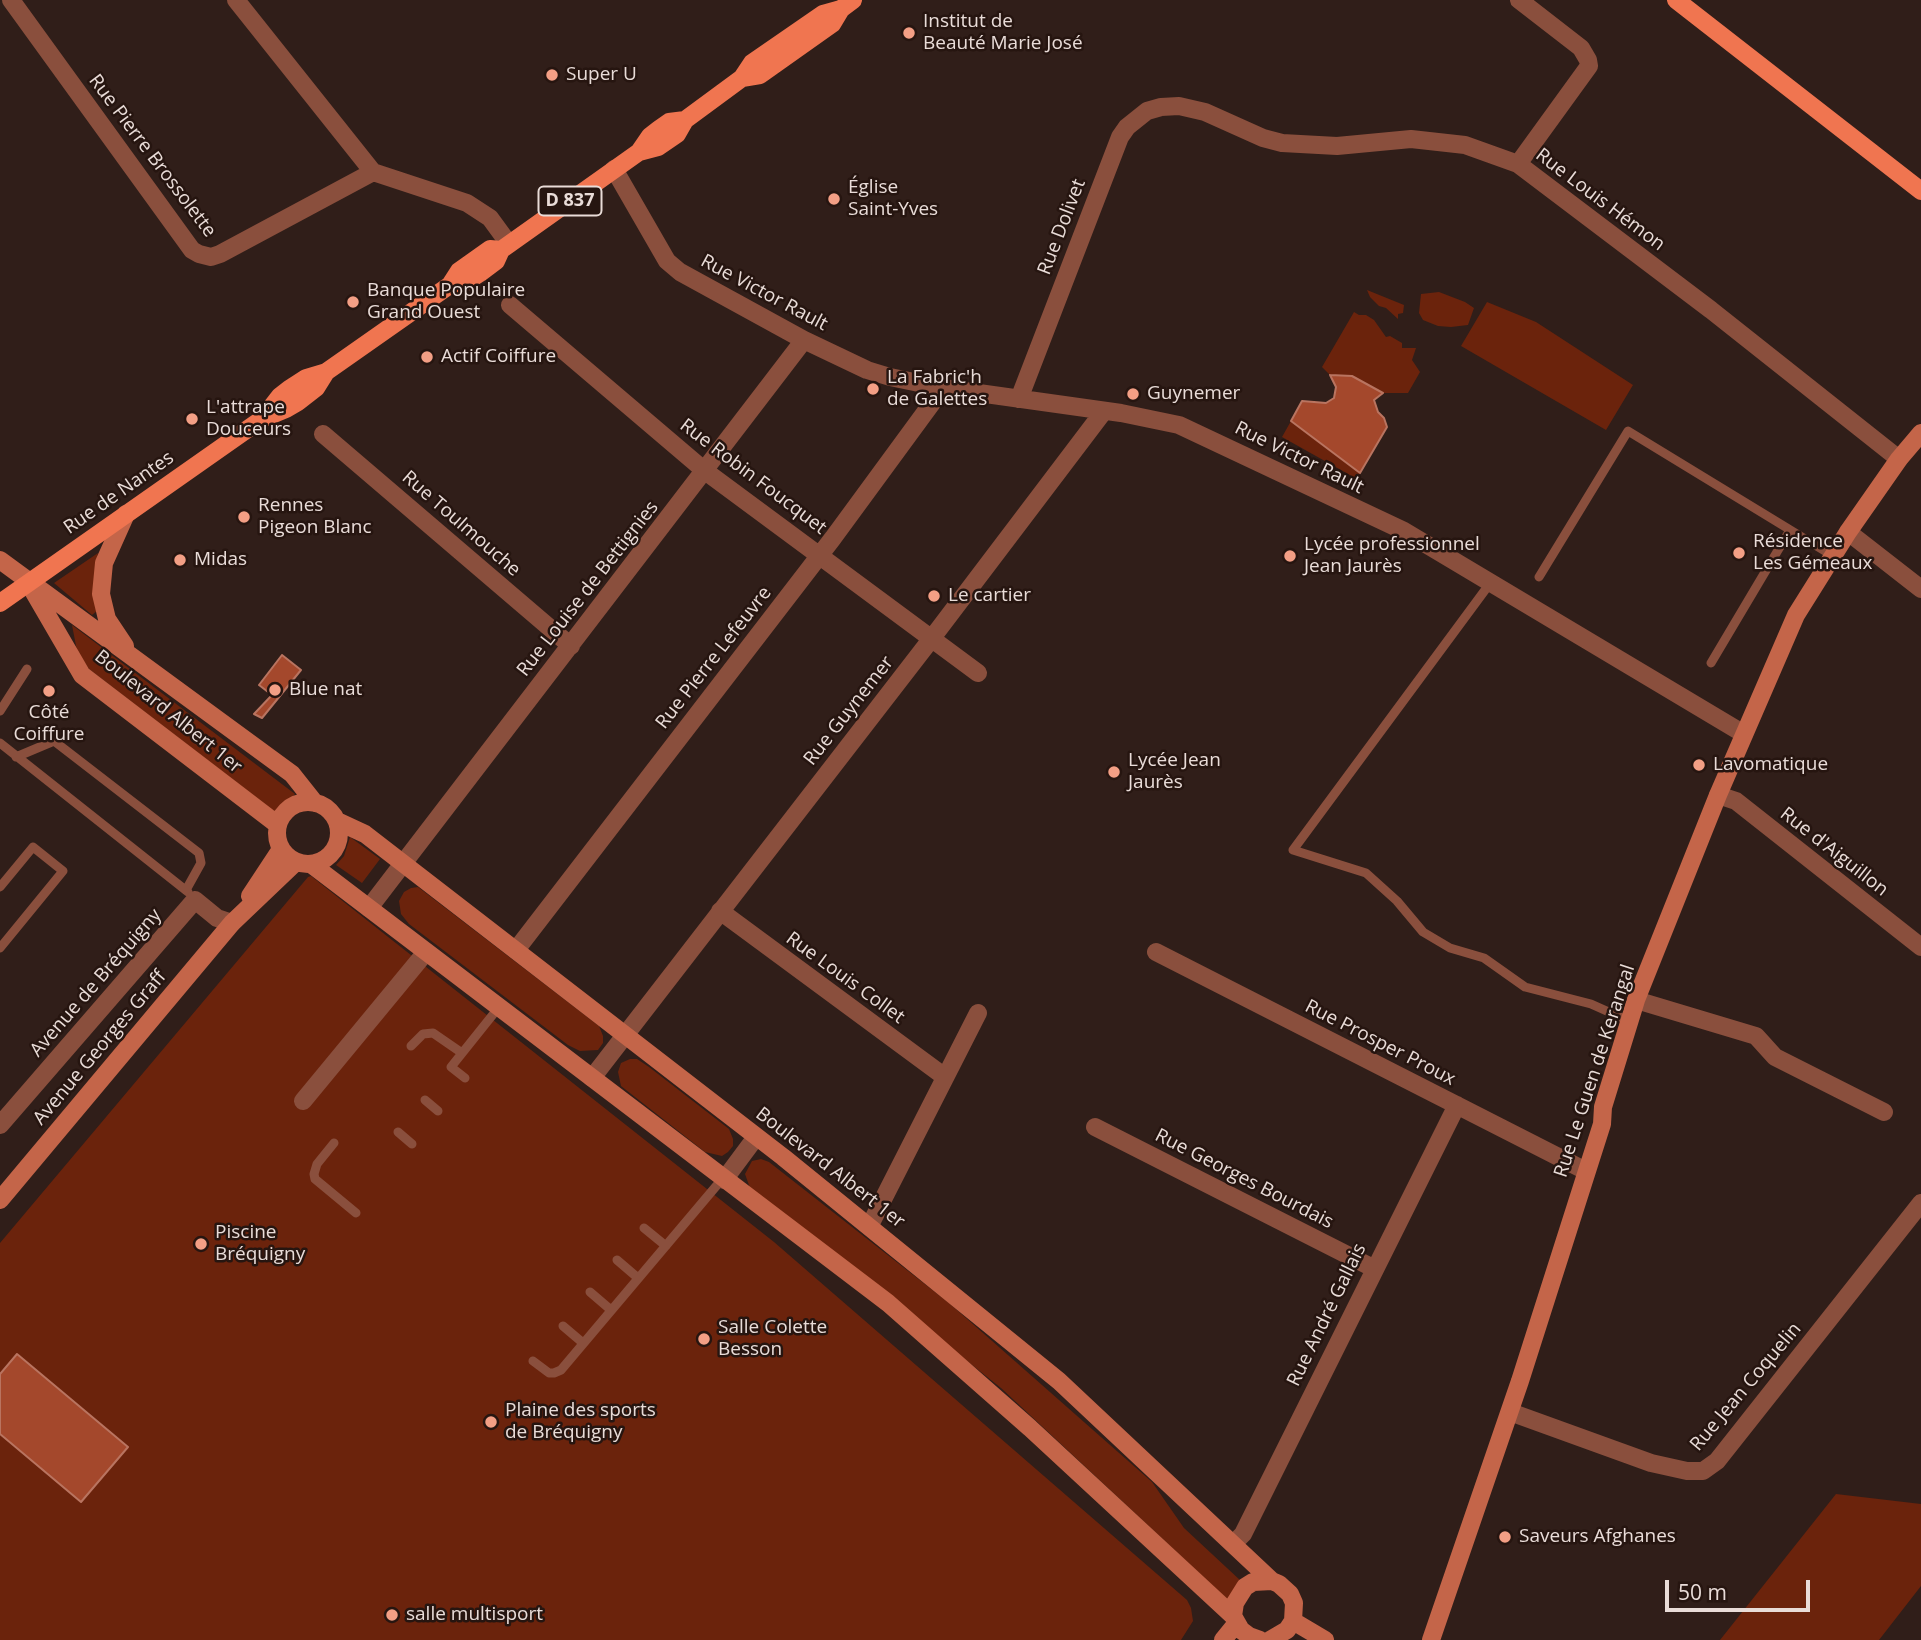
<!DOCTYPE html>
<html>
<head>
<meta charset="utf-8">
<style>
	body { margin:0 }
	#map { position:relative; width:1921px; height:1640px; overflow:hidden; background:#301e19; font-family:"Open Sans",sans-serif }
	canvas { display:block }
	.scale { position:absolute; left:1665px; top:1580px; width:145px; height:32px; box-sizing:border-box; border:4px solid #e9dcd8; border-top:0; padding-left:9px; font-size:21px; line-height:24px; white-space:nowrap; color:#e9dcd8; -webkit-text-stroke:5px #261510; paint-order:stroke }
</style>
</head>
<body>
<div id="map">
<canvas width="1921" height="1640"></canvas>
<div class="scale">50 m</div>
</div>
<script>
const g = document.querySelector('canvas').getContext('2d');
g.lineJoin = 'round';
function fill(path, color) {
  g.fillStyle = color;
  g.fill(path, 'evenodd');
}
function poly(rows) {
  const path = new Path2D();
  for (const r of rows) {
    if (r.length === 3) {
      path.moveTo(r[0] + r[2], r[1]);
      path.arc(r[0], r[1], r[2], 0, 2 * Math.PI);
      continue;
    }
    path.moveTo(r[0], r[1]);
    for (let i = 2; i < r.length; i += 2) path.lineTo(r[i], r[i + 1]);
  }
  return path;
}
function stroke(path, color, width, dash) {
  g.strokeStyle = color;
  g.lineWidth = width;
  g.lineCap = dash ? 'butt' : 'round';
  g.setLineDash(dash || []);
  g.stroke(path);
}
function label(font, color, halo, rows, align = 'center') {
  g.font = font + ' "Open Sans",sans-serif';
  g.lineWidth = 5;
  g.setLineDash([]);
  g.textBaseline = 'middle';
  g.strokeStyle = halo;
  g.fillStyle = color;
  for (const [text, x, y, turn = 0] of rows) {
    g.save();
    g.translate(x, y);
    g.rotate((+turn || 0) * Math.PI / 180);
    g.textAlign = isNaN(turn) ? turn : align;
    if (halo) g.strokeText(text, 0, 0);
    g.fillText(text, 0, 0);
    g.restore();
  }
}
fill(poly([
	[1367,290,1404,305,1403,313,1398,314,1398,319,1386,308,1379,306,1370,297],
	[1439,292,1465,302,1474,308,1468,325,1451,327,1438,326,1423,320,1419,313,1421,294],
	[1487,302,1536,322,1633,385,1606,430,1461,346],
	[1354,312,1359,315,1366,315,1374,320,1386,337,1390,336,1402,343,1402,348,1416,348,1412,360,1420,372,1408,393,1383,393,1352,376,1330,375,1322,367],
	[1291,421,1360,473,1357,479,1282,437],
	[98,553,95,567,97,611,92,615,54,583],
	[72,625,295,794,276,813,89,669,77,651],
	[350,837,380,859,362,883,336,865,344,856],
	[311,876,774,1242,1187,1600,1191,1608,1193,1621,1181,1640,0,1640,0,1243,308,877],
	[418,887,599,1026,603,1036,603,1043,598,1050,580,1051,568,1045,409,924,401,914,399,901,404,892,411,888],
	[630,1059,637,1059,649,1067,729,1129,733,1139,733,1146,728,1152,722,1156,705,1152,621,1086,618,1072,621,1063],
	[761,1159,769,1162,949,1303,1152,1482,1184,1528,1241,1581,1228,1600,1001,1388,750,1188,745,1174,752,1161],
	[1836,1494,1921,1504,1921,1586,1879,1640,1720,1640]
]), '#6b230c');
const water = poly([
	[1330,375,1352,376,1383,393,1374,400,1378,412,1384,418,1387,427,1360,473,1291,421,1302,401,1326,403,1334,398,1336,387,1330,375],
	[282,655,301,670,262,718,254,714,272,695,259,685,282,655],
	[17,1354,128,1447,81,1502,0,1434,0,1374,17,1354]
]);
fill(water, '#a4482c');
stroke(water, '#b97460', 2);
stroke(poly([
	[1539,577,1628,431,1833,556],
	[1491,582,1293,850,1366,873,1397,901,1423,932,1450,948,1484,958,1525,987,1591,1004,1629,1021],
	[1711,663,1790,530],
	[0,711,27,669],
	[0,743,188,892],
	[16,757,54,741,199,853,201,863,186,890],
	[0,887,33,847,63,871,0,948],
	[411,1046,423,1034,433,1033,462,1053],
	[465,1078,451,1067,499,1007],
	[425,1100,438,1111],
	[398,1132,412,1144],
	[334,1143,317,1164,314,1174,315,1179,356,1213],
	[644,1228,666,1246],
	[617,1260,638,1278],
	[590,1292,611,1310],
	[563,1326,583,1343],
	[533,1361,549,1373,554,1373,561,1370,723,1178]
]), '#8a4f3d', 9);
stroke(poly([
	[11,0,192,250,199,254,211,257,220,254,373,172,467,203,490,218,509,244],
	[236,0,373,172],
	[1518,164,1589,66,1588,60,1581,48,1519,0],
	[614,169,667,261,680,272,804,340,867,370,890,377,943,388,1121,413,1179,425,1404,531,1744,734],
	[510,305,705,471,978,673],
	[1019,399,1120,137,1127,127,1147,111,1161,107,1179,106,1205,112,1263,138,1282,143,1337,146,1411,139,1465,145,1518,164,1711,310,1899,459],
	[323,434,571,646],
	[1848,532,1921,589],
	[1718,795,1736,801,1921,947],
	[369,908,804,340],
	[720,911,945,1077],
	[516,950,833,538,943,388],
	[1156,952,1586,1171],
	[1636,1000,1756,1036,1775,1057,1884,1112],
	[592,1078,932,638,1104,411],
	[303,1101,426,952],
	[0,1125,195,900,217,918,232,923],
	[1095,1127,1373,1268],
	[724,1180,756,1137],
	[870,1225,978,1013],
	[1510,1412,1651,1463,1687,1471,1703,1471,1717,1461,1921,1203],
	[1234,1543,1243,1534,1457,1105]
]), '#8a4f3d', 18);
stroke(poly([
	[0,560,292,774,315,803],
	[32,589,82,675,278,825],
	[125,646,107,619,101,594,104,563,126,514],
	[308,833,31],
	[337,821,365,834,783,1157,1059,1381,1272,1581,1279,1584,1290,1594,1294,1603,1293,1621,1287,1630,1270,1640],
	[311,864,888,1303,1030,1428,1233,1616,1241,1630,1249,1636,1260,1640],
	[250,896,281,849],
	[0,1200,232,923,296,862],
	[1233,1616,1235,1603,1245,1587,1253,1582,1272,1581],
	[1293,1621,1325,1640],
	[1223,1640,1236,1624],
	[1431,1640,1520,1381,1602,1124,1603,1107,1636,1000,1718,795,1796,615,1848,532,1899,459,1921,433]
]), '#c46549', 18);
stroke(poly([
	[1676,0,1921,191],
	[742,78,760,75,832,24,841,9],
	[639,152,650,136,659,129,669,122,685,120],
	[450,285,466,282,480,273,496,261,501,250,639,152,658,147,677,134,685,120,742,78,752,63,823,14,841,9,853,0],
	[262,419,280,396,289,389,306,378,326,372,450,285,459,271,490,249,501,250],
	[0,603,262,419,286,409,298,402,316,388,326,372]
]), '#f07550', 18);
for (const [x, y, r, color] of [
	[909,33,7,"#f39f85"],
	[552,75,7,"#f39f85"],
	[834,199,7,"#f39f85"],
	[353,302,7,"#f39f85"],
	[427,357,7,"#f39f85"],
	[873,389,7,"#f39f85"],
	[1133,394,7,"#f39f85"],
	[192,419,7,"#f39f85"],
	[244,517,7,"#f39f85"],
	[1739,553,7,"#f39f85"],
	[1290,556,7,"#f39f85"],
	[180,560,7,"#f39f85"],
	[934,596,7,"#f39f85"],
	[275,690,7,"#f39f85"],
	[49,691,7,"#f39f85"],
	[1699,765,7,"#f39f85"],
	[1114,772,7,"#f39f85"],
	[201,1244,7,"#f39f85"],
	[704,1339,7,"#f39f85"],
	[491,1422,7,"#f39f85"],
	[1505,1537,7,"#f39f85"],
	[392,1615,7,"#f39f85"]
]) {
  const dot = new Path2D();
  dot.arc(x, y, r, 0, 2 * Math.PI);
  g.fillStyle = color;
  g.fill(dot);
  stroke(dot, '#261510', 2.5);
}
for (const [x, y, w] of [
	[570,201,63]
]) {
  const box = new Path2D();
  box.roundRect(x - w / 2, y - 14.5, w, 29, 5);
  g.fillStyle = '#261510';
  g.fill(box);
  stroke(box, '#e9dcd8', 2);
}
label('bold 18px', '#e9dcd8', null, [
	["D 837",570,201]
]);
label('19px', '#e9dcd8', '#261510', [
	["Institut de",923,22],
	["Beauté Marie José",923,44],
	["Super U",566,75],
	["Église",848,188],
	["Saint-Yves",848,210],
	["Banque Populaire",367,291],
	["Grand Ouest",367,313],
	["Actif Coiffure",441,357],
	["La Fabric'h",887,378],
	["de Galettes",887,400],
	["Guynemer",1147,394],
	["L'attrape",206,408],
	["Douceurs",206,430],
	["Rennes",258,506],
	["Pigeon Blanc",258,528],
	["Résidence",1753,542],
	["Les Gémeaux",1753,564],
	["Lycée professionnel",1304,545],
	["Jean Jaurès",1304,567],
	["Midas",194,560],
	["Le cartier",948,596],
	["Blue nat",289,690],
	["Côté",49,713,"center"],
	["Coiffure",49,735,"center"],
	["Lycée Jean",1128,761],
	["Jaurès",1128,783],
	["Lavomatique",1713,765],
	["Piscine",215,1233],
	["Bréquigny",215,1255],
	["Salle Colette",718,1328],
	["Besson",718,1350],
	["Plaine des sports",505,1411],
	["de Bréquigny",505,1433],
	["Saveurs Afghanes",1519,1537],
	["salle multisport",406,1615]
], 'left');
label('19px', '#e9dcd8', '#261510', [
	["Rue Pierre Brossolette",152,156,53],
	["Rue Louis Hémon",1600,200,37],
	["Rue Dolivet",1062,227,-69],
	["Rue Victor Rault",764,293,28],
	["Rue Victor Rault",1299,458,26],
	["Rue Robin Foucquet",753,477,37],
	["Rue de Nantes",119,493,-35],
	["Rue Toulmouche",461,524,41],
	["Rue Louise de Bettignies",588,589,-52],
	["Rue Pierre Lefeuvre",714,658,-52],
	["Rue Guynemer",849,711,-52],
	["Boulevard Albert 1er",168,712,39],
	["Rue d'Aiguillon",1834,852,38],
	["Rue Louis Collet",845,978,36],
	["Avenue de Bréquigny",96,983,-49],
	["Rue Prosper Proux",1380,1043,27],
	["Avenue Georges Graff",100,1048,-50],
	["Rue Le Guen de Kerangal",1595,1071,-72],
	["Boulevard Albert 1er",830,1168,38],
	["Rue Georges Bourdais",1244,1179,27],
	["Rue André Gallais",1327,1315,-64],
	["Rue Jean Coquelin",1746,1387,-50]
]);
</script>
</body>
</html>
